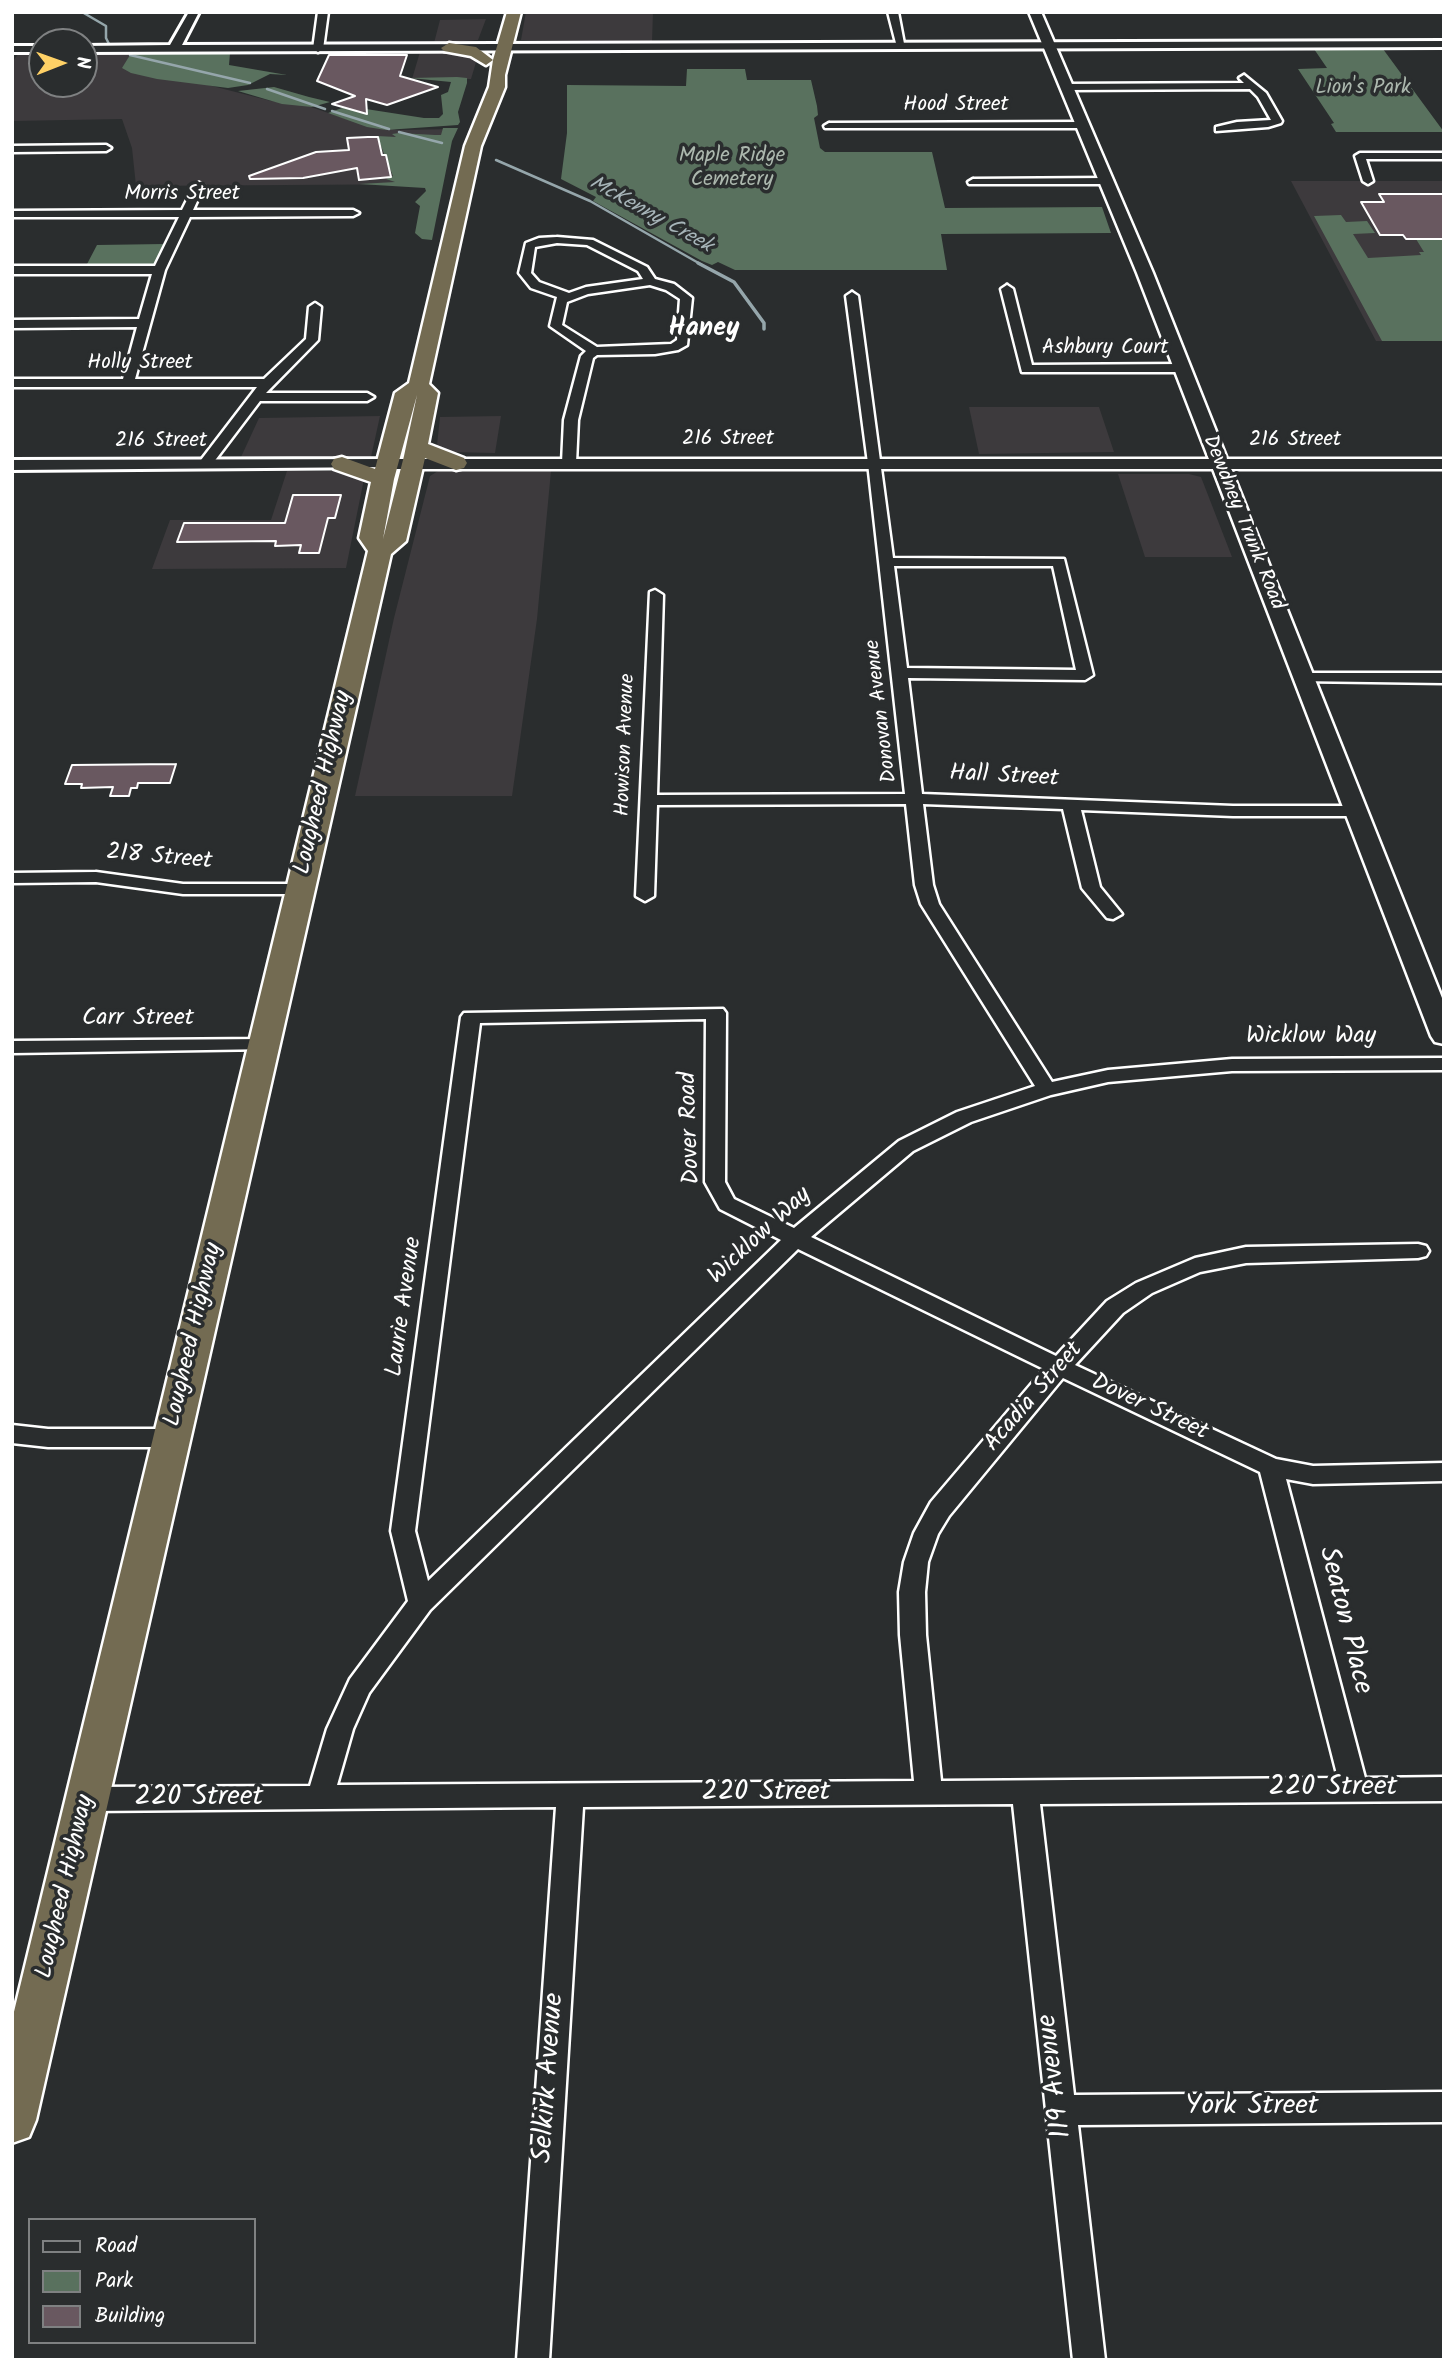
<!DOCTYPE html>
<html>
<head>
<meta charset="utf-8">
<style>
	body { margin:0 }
	#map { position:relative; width:1456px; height:2372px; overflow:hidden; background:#2a2d2e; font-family:Kalam,sans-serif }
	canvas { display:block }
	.frame { position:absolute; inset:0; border:14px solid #fff; pointer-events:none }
	.legend { position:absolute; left:28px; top:2218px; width:228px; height:126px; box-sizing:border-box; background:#2a2d2e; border:2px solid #7f8182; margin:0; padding:9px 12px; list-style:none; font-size:21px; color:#fff }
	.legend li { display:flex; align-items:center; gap:14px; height:35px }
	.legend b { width:35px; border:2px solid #7f8182 }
	.north { position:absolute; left:28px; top:28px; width:70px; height:70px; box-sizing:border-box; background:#2a2d2e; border:2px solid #7f8182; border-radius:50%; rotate:89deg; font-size:19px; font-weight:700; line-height:28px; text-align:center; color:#fff }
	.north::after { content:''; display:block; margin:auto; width:24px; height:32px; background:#ffd166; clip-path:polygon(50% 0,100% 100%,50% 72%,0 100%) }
</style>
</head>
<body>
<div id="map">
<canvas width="1456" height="2372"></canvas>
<div class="frame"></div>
<ul class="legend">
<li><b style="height:9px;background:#2a2d2e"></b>Road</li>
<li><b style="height:19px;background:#59715e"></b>Park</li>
<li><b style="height:19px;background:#695860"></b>Building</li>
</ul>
<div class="north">N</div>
</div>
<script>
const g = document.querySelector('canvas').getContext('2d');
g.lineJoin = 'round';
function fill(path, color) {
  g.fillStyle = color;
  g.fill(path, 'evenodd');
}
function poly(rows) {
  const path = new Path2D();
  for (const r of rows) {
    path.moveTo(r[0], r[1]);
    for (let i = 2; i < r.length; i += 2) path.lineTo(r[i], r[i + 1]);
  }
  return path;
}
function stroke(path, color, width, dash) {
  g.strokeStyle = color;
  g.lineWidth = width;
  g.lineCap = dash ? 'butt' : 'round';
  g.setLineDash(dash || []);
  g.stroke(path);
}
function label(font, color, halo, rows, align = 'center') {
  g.font = font + ' Kalam,sans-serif';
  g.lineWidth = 7;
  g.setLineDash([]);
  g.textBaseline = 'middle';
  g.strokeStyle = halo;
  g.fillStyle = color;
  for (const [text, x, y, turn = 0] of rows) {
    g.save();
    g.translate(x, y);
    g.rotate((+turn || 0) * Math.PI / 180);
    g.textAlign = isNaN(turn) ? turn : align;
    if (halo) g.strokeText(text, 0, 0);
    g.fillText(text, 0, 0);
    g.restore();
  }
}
fill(poly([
	[526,12,653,12,652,42,521,40],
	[486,19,478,40,434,43,440,20],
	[20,52,42,52,42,84,84,84,84,52,128,53,169,75,271,101,305,105,346,119,397,130,455,129,439,184,136,186,132,148,122,119,12,121,12,62],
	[420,52,466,53,477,59,471,79,412,79],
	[1291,181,1444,181,1444,341,1376,341],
	[969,407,1099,407,1114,452,979,454],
	[380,416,371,457,241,457,259,418],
	[501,416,495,453,449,452,437,445,440,417],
	[287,471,339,471,364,479,346,568,152,569,170,520,271,520],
	[438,471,551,471,537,619,512,796,355,796,394,618,430,476],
	[1118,474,1189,474,1201,477,1232,557,1145,557]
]), '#3d3a3d');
fill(poly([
	[1314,49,1383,49,1444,132,1336,132,1331,124,1334,123,1298,69,1327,68],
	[150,52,230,53,229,65,287,75,270,74,248,85,228,88,157,79,131,73,122,68,130,55],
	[687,69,745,69,747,80,811,80,817,106,818,115,814,118,820,148,825,152,932,152,945,208,1102,207,1111,233,941,234,947,270,735,270,718,262,712,265,702,261,593,201,596,197,561,179,567,133,567,85,686,86],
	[457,77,467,78,467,83,458,112,460,122,458,125,386,130,367,127,328,113,342,108,366,109,424,118,439,118,443,114,441,95,448,92,451,82,410,78],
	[274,87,309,97,330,102,312,107,282,104,238,91],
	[443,128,458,128,452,141,432,240,422,239,415,233,420,206,415,202,426,191,425,188,359,184,395,182,386,179,393,176,377,136,396,137,392,134,399,133,435,135,441,135],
	[1341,215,1346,222,1367,221,1375,233,1353,234,1368,258,1421,255,1419,252,1424,252,1416,239,1444,239,1444,341,1382,341,1314,216],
	[164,244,154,266,86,266,97,245]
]), '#59715e');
stroke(poly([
	[82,12,106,26,106,38,110,46],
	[130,55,250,83],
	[267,89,325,109],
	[332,111,389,129],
	[399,132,442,143],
	[496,160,590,201,702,265]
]), '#95a6ab', 2.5);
stroke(poly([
	[698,263,734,282,764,323,764,329]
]), '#95a6ab', 3.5);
const building = poly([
	[329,55,407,55,400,76,438,87,387,105,366,99,367,114,332,104,355,96,317,81,329,55],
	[368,137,378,137,382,155,386,155,391,177,359,180,357,168,303,178,250,179,249,176,316,152,349,150,347,138,368,137],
	[1379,194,1444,194,1444,239,1406,239,1403,235,1380,235,1361,202,1384,202,1379,194],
	[293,495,341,495,335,518,328,518,319,553,299,553,301,545,275,546,276,541,177,542,184,523,285,523,293,495],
	[176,764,170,783,138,783,137,788,131,788,129,796,110,796,113,787,81,788,82,784,65,784,72,765,176,764]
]);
fill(building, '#695860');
stroke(building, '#fff', 2);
const minor = poly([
	[318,12,328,12,323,49,318,52,313,49,318,12],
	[888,12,898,12,905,49,897,47,888,12],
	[1244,75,1266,93,1282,121,1281,123,1268,127,1216,131,1216,127,1237,122,1271,120,1258,97,1250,89,1067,90,1062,87,1067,84,1244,83,1239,78,1244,75],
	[829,123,1083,122,1088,125,1083,128,825,128,824,126,829,123],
	[12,146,106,145,111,148,106,151,12,152,12,146],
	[1444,153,1444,159,1366,159,1373,181,1368,184,1363,181,1355,156,1360,153,1444,153],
	[973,179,1108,178,1113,181,1108,184,969,184,968,182,973,179],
	[199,183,204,186,193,210,353,210,359,213,353,216,190,217,165,270,135,379,264,379,306,339,309,307,315,303,321,307,318,340,266,393,367,393,374,397,367,401,260,401,210,467,205,468,198,464,257,387,12,387,12,379,123,379,137,327,12,328,12,320,139,319,152,274,12,274,12,266,155,266,179,217,12,217,12,211,182,210,194,186,199,183],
	[557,237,593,240,647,267,655,279,674,284,692,298,687,345,678,350,655,354,597,355,593,358,578,420,576,463,569,467,562,463,564,420,581,356,586,351,550,326,557,297,531,288,519,273,526,243,539,238,557,237],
	[557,243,587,245,638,271,643,279,586,287,569,293,539,282,531,273,535,247,557,243],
	[650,285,666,290,680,299,677,340,671,344,597,347,562,325,567,302,588,294,650,285],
	[1007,285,1013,289,1032,365,1181,364,1187,368,1181,372,1022,372,1001,289,1007,285],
	[852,292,858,296,893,558,1064,559,1093,675,1085,680,908,678,922,794,1233,806,1357,806,1366,811,1357,816,1233,816,1081,810,1100,887,1122,914,1113,919,1107,918,1082,888,1063,809,923,804,933,885,939,904,1052,1082,1108,1070,1232,1059,1444,1058,1444,1070,1232,1071,1108,1082,1051,1095,971,1122,913,1151,811,1237,1056,1356,1107,1301,1136,1283,1195,1258,1246,1247,1418,1244,1426,1246,1429,1251,1426,1256,1418,1258,1246,1263,1200,1272,1152,1293,1123,1313,1075,1365,1276,1459,1313,1466,1444,1463,1444,1481,1313,1484,1286,1479,1365,1778,1444,1777,1444,1801,1040,1804,1074,2095,1444,2092,1444,2122,1078,2125,1105,2360,1073,2360,1013,1804,583,1807,549,2360,517,2360,556,1807,88,1811,78,1807,74,1799,78,1791,88,1787,310,1786,327,1729,350,1679,408,1601,391,1531,461,1017,464,1013,723,1009,726,1013,725,1182,734,1199,794,1228,899,1141,957,1112,1035,1086,921,904,915,885,906,804,657,805,654,896,645,901,636,896,650,592,655,590,663,595,657,795,905,794,868,463,846,296,852,292],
	[894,566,1053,566,1076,670,907,668,894,566],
	[706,1019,705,1182,720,1209,781,1240,428,1581,415,1531,480,1023,706,1019],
	[798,1249,1044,1369,931,1502,914,1533,904,1562,899,1592,900,1635,914,1781,337,1785,353,1729,369,1693,430,1610,798,1249],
	[1063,1378,1260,1472,1338,1778,941,1781,926,1635,925,1592,928,1562,938,1534,949,1516,1063,1378],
	[1304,673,1444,673,1444,683,1298,681,1296,678,1298,675,1304,673],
	[96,872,183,884,301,884,310,889,301,894,183,894,96,882,12,883,12,873,96,872],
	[264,1039,271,1041,274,1045,271,1049,12,1053,12,1041,264,1039],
	[12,1425,48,1429,171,1429,179,1432,183,1438,179,1444,171,1447,48,1447,12,1443,12,1425]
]);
const tertiary = poly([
	[189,12,199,12,182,45,1444,41,1444,47,84,52,84,46,170,45,189,12],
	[12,46,42,46,42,52,12,52,12,46],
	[387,459,395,464,393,467,12,470,12,460,387,459]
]);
const secondary = poly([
	[1029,12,1041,12,1153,273,1227,459,1444,459,1444,469,1231,469,1444,1003,1444,1044,1435,1042,1431,1036,1213,469,387,469,378,464,387,459,1209,459,1137,273,1029,12]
]);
const trunk = poly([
	[507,12,521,12,505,75,505,87,481,146,429,384,438,393,428,444,464,458,467,463,464,468,456,470,425,458,406,541,391,554,36,2120,29,2137,12,2143,12,2020,368,551,359,538,371,482,334,469,331,464,334,459,342,457,375,469,395,393,409,383,465,146,489,87,493,60,486,65,471,56,444,51,441,48,449,43,476,47,493,60,507,12],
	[417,395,404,456,383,539,394,479,417,395]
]);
stroke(minor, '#fff', 5);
stroke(tertiary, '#fff', 6);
stroke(secondary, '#fff', 5);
stroke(trunk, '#fff', 5);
fill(minor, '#2a2d2e');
fill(tertiary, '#2a2d2e');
fill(secondary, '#2a2d2e');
fill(trunk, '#736b52');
label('21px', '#acb8ae', '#2a2d2e', [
	["Lion's Park",1363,89],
	["Maple Ridge",732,157],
	["Cemetery",732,181]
]);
label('21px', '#fff', '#2a2d2e', [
	["Hood Street",956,106],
	["Morris Street",182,195],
	["Ashbury Court",1105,349],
	["Holly Street",140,364],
	["216 Street",728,440],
	["216 Street",1295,441],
	["216 Street",161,442],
	["Dewdney Trunk Road",1242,523,68],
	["Donovan Avenue",883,711,-97],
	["Howison Avenue",627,745,-88]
]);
label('italic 21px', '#a7b5b9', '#2a2d2e', [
	["McKenny Creek",650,216,29]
]);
label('24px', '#fff', '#2a2d2e', [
	["Hall Street",1004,778,3],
	["Lougheed Highway",325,783,-77],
	["218 Street",159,859,5],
	["Carr Street",138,1020],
	["Wicklow Way",1311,1038],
	["Dover Road",692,1128,-92],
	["Wicklow Way",761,1237,-43],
	["Laurie Avenue",406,1307,-82],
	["Lougheed Highway",195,1335,-77],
	["Acadia Street",1035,1398,-49],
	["Dover Street",1149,1409,25],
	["Lougheed Highway",67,1887,-77]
]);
label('bold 26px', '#fff', '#2a2d2e', [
	["Haney",704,331]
]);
label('28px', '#fff', '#2a2d2e', [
	["Seaton Place",1343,1621,76],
	["220 Street",1333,1789],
	["220 Street",766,1794],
	["220 Street",199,1799],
	["119 Avenue",1057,2076,-97],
	["Selkirk Avenue",551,2078,-86],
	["York Street",1252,2108]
]);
</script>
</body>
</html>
